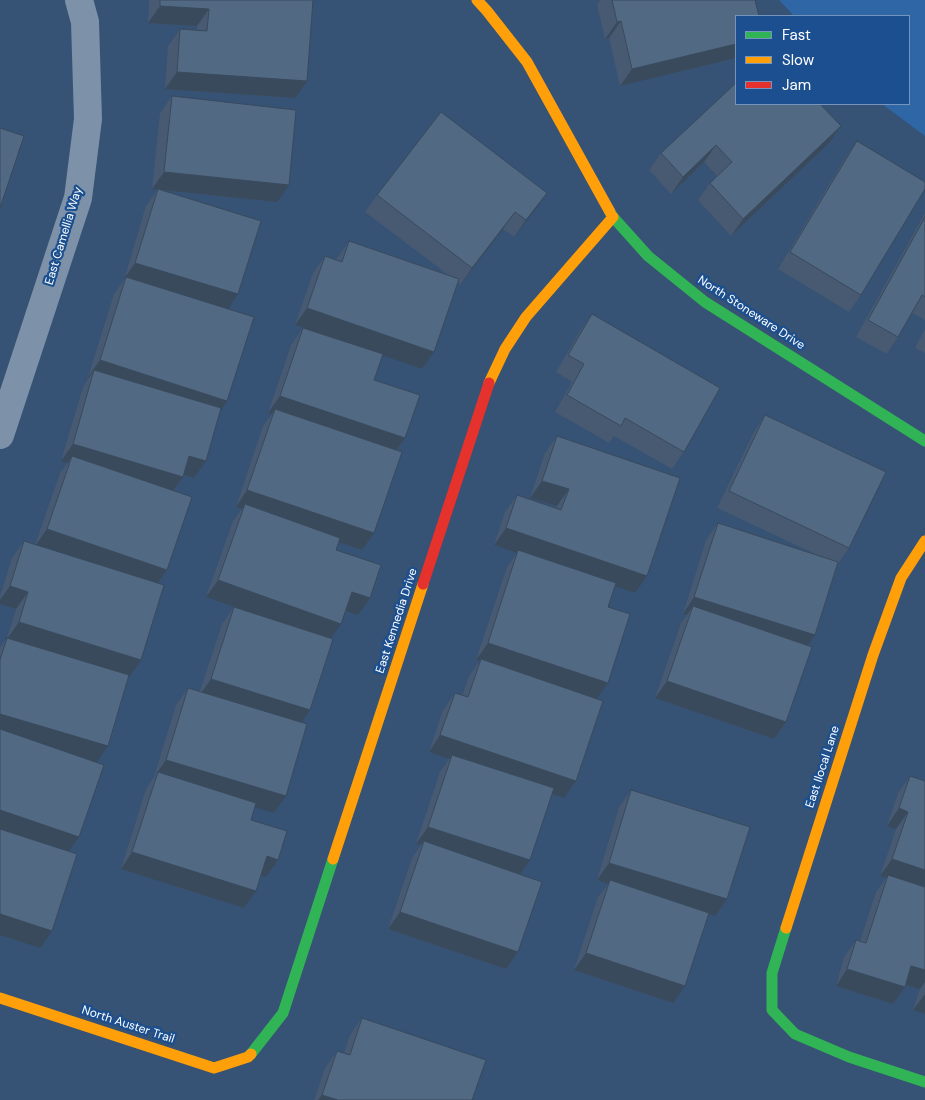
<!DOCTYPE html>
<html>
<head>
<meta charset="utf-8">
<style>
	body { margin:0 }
	#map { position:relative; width:925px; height:1100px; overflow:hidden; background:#365274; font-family:"DM Sans",sans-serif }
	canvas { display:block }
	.legend { position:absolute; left:735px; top:15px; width:175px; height:90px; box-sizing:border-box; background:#1b4f8f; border:1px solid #7695bc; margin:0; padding:6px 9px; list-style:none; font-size:15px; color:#fff }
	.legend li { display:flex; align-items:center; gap:10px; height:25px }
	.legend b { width:25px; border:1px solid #7695bc }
</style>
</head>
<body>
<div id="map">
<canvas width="925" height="1100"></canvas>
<ul class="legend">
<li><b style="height:6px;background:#30b455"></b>Fast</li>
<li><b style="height:6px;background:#ff9f0a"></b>Slow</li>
<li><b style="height:6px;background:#e5322d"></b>Jam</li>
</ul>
</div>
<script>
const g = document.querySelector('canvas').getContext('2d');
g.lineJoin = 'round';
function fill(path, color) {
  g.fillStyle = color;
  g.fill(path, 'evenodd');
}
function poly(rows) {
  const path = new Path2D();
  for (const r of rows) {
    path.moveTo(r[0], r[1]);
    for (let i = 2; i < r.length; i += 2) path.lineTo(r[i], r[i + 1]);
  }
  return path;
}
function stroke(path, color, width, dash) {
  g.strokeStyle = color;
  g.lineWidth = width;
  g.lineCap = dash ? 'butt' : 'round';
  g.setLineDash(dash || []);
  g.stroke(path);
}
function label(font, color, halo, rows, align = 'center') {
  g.font = font + ' "DM Sans",sans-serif';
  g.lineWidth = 4.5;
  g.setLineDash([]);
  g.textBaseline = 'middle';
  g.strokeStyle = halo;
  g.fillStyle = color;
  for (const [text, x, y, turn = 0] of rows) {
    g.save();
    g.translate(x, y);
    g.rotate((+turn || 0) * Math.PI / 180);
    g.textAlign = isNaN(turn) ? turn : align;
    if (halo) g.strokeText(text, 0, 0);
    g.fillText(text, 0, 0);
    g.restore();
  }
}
fill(poly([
	[779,0,925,0,925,136,882,104,909,104,909,16,794,16]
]), '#2f66a5');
stroke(poly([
	[0,435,78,198,88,119,85,22,79,0]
]), '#7d92a8', 28);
stroke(poly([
	[610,212,613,217,648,256,705,302,925,441],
	[786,928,772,973,772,1010,795,1034,849,1057,925,1082],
	[251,1054,283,1013,333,859]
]), '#30b455', 11);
stroke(poly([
	[477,0,487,11,527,62,610,212],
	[489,383,505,349,526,317,613,217],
	[333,859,423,584],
	[786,928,873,655,901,578,925,541],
	[0,998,214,1068,248,1057,251,1054]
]), '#ff9f0a', 11);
stroke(poly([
	[423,584,489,383]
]), '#e5322d', 11);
fill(poly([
	[149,0,313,0,295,98,165,89,168,46,180,29,197,30,197,26,148,23],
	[600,0,755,0,736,16,736,58,620,86,609,38,605,39,597,5],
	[172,96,277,202,152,189,160,113],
	[841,126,829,143,731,236,698,200,710,183,717,176,704,162,671,194,649,170,661,153],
	[857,141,861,295,849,312,778,269,845,158],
	[158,189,228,309,221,410,194,478,184,475,174,491,167,570,158,583,129,676,96,762,79,837,69,851,40,948,0,935,0,647,7,638,16,609,0,604,0,596,12,558,24,541,35,545,60,473,68,463,61,461,83,387,89,378,88,377,114,294,124,280,146,206],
	[547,193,514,237,503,229,460,285,458,283,434,352,422,369,382,355,374,380,405,438,397,450,362,550,339,542,336,550,358,615,345,611,331,638,310,710,302,722,286,796,274,813,255,807,251,820,266,877,261,875,256,891,244,908,121,869,146,789,154,777,176,705,188,688,200,691,222,624,234,607,206,597,233,521,242,509,236,507,263,426,272,414,268,413,291,345,303,328,295,325,313,273,325,256,336,260,349,241,447,274,365,212,377,195],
	[925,213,925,320,912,313,898,337,887,354,856,337],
	[592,314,684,452,672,469,614,436,609,443,555,412,572,382,556,372,580,331],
	[925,329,925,353,915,348],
	[765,415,849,548,838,564,815,635,808,645,786,722,774,739,655,698,681,623,687,615,683,614,706,540,718,523,815,554,717,508,754,432],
	[557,436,635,593,615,586,608,607,608,683,597,699,576,781,564,798,552,794,520,874,518,952,506,969,388,929,412,858,421,845,416,844,440,772,449,759,429,752,443,710,455,693,462,696,469,676,480,661,476,660,507,567,517,553,494,545,505,512,517,495,556,508,557,506,530,498,545,453],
	[910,776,925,781,925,1014,913,1010,920,989,906,985,905,987,893,1004,836,986,844,957,856,940,860,941,876,892,886,878,880,876,896,829,887,826,898,793],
	[631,790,727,899,715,916,709,914,673,1003,574,970,598,897,608,884,597,880,619,807],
	[362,1018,472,1100,314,1100,325,1068,337,1051,344,1053,350,1035]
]), '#475a72');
fill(poly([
	[160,6,209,9,197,26,148,23],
	[621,21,609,38,605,39,617,22],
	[736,44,736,58,620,86,632,69],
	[177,72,307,81,295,98,165,89],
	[841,126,829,143,731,236,743,219],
	[716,145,704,162,671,194,683,177],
	[164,172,289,185,277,202,152,189],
	[547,193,535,210,514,237,526,220],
	[515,212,503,229,460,285,472,268],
	[135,263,238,294,227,311,126,277,123,280],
	[307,308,434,352,422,369,295,325],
	[100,360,227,401,216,418,94,370,89,378,88,377],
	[280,396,405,438,393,455,275,409,272,414,268,413],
	[73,444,183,477,171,494,72,456,68,463,61,461],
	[189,456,206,461,194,478,178,473],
	[542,481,569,489,557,506,530,498],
	[247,490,374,533,362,550,243,510,245,504,242,509,236,507],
	[506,528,647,576,635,593,517,553,518,550,517,553,494,545],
	[47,529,167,570,155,587,35,546],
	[218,580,341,624,329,641,206,597],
	[10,586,28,592,16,609,0,604,0,600],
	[352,592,370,598,358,615,340,609],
	[694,597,815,635,803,652,693,606,687,615,683,614],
	[19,622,141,660,129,677,7,639],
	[488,643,608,683,596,700,481,659,480,661,476,660],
	[211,679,310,710,299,727,199,696],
	[667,681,786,722,774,739,655,698],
	[0,714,108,746,96,763,0,734],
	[440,735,576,781,564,798,450,759,452,755,449,759,429,752],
	[166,760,286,796,274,813,156,778,158,772,154,777],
	[899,808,908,812,896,829,887,826],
	[0,810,79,837,67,854,0,831],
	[428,827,530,860,518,877,424,841,421,845,416,844],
	[132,852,256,891,244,908,121,869],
	[267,856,278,860,266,877,255,873],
	[892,859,925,870,925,892,888,875,886,878,880,876],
	[609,863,727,899,715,916,609,884,610,880,608,884,597,880],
	[400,912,518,952,506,969,388,929],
	[0,914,52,931,40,948,0,935],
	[586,953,685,986,673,1003,574,970],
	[911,966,925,970,925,982,920,989,899,983],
	[847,969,905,987,893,1004,836,986],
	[925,994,925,1014,913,1010],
	[322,1095,338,1100,318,1100]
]), '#394a5c');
const building = poly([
	[160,0,313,0,307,81,177,72,180,29,207,31,209,9,160,6,160,0],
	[612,0,755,0,759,16,736,16,736,44,632,69,621,21,617,22,612,0],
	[736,83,736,104,820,104,841,126,743,219,710,183,732,162,716,145,683,177,661,153,736,83],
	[172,96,296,110,289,185,164,172,172,96],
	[441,112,547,193,526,220,515,212,472,268,377,195,441,112],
	[0,128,24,136,0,208,0,128],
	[857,141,925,182,925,189,861,295,790,252,857,141],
	[158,189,261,221,238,294,135,263,158,189],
	[925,217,925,297,922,295,898,337,868,320,925,217],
	[349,241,459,279,434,352,307,308,325,256,342,262,349,241],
	[126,277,254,317,227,401,100,360,126,277],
	[592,314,720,388,684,452,625,418,621,426,567,395,584,364,568,355,592,314],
	[303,328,383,354,374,380,420,395,405,438,280,396,303,328],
	[94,370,221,408,206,461,189,456,183,477,73,444,94,370],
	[275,409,402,452,374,533,247,490,275,409],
	[765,415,886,472,849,548,729,491,765,415],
	[557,436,680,478,647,576,506,528,517,495,561,510,569,489,542,481,557,436],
	[72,456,192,497,167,570,47,529,72,456],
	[245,504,340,538,336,550,381,565,370,598,352,592,341,624,218,580,245,504],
	[718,523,838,562,815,635,694,597,718,523],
	[24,541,164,585,141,660,19,622,28,592,10,586,24,541],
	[518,550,616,583,608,607,630,614,608,683,488,643,518,550],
	[693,606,812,647,786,722,667,681,693,606],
	[234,607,333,639,310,710,211,679,234,607],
	[7,638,129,675,108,746,0,714,0,660,7,638],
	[481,659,603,701,576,781,440,735,455,693,468,697,481,659],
	[188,688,307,724,286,796,166,760,188,688],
	[0,729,104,765,79,837,0,810,0,729],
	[452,755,554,788,530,860,428,827,452,755],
	[158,772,256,803,251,820,287,831,278,860,267,856,256,891,132,852,158,772],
	[910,776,925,781,925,870,892,859,908,812,899,808,910,776],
	[631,790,750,827,727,899,609,863,631,790],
	[0,829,77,854,52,931,0,914,0,829],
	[424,841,542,882,518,952,400,912,424,841],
	[888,875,925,887,925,970,911,966,905,987,847,969,856,940,866,943,888,875],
	[610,880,709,913,685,986,586,953,610,880],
	[362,1018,486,1060,472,1100,338,1100,322,1095,337,1051,350,1055,362,1018]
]);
fill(building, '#526984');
stroke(building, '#394a5c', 1);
label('12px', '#fff', '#1b4f8f', [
	["East Camellia Way",64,236,-73],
	["North Stoneware Drive",751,313,33],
	["East Kennedia Drive",397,621,-72],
	["East Ilocal Lane",823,767,-72],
	["North Auster Trail",128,1025,18]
]);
</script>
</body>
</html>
